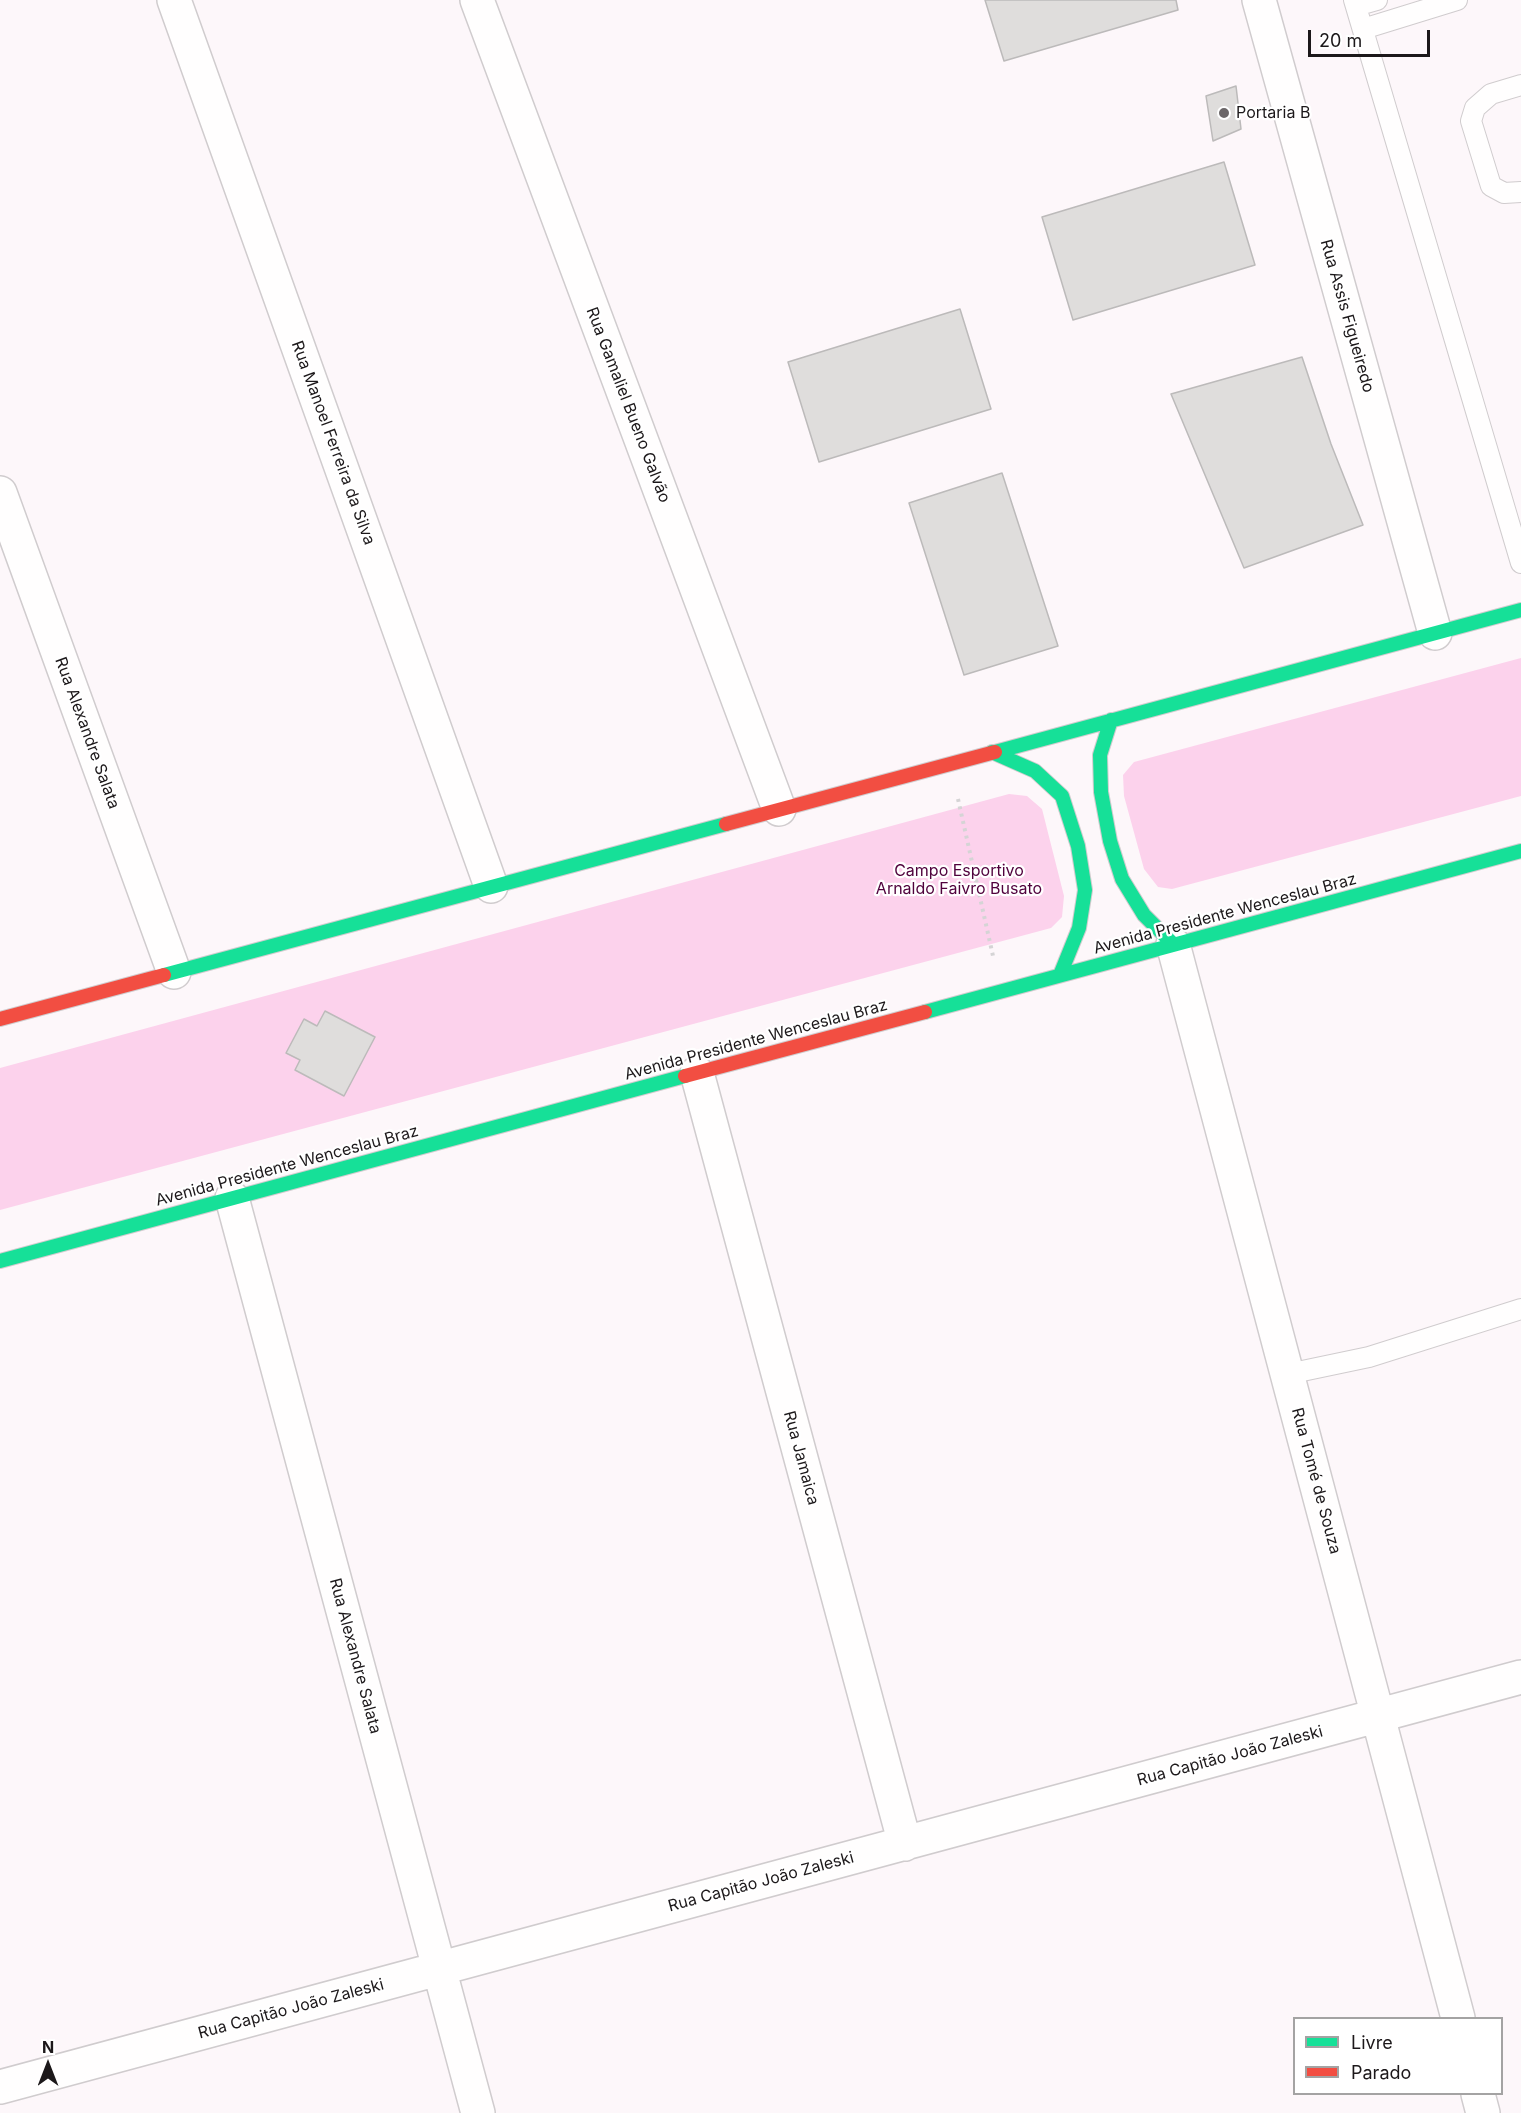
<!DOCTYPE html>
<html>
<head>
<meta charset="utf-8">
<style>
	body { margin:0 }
	#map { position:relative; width:1521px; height:2113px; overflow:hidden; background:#fdf7fa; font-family:Inter,sans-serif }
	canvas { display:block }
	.legend { position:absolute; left:1293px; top:2017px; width:210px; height:78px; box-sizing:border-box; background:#fff; border:2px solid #a4a3a3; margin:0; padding:8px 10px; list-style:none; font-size:18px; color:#1c181a }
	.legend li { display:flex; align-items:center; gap:12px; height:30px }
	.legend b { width:30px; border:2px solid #a4a3a3 }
	.north { position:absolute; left:18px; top:2035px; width:60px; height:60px; -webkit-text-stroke:4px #fff; paint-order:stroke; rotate:0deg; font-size:16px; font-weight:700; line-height:24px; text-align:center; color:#1c181a }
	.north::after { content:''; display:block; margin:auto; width:21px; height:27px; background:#1c181a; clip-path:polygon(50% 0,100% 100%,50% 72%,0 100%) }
	.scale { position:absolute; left:1308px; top:30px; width:122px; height:27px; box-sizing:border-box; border:3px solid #1c181a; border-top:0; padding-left:8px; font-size:18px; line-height:21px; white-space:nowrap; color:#1c181a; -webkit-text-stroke:4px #fff; paint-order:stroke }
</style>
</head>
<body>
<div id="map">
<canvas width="1521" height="2113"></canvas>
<ul class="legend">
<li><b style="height:8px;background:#16e098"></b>Livre</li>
<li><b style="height:8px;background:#f24e42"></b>Parado</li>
</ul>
<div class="north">N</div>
<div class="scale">20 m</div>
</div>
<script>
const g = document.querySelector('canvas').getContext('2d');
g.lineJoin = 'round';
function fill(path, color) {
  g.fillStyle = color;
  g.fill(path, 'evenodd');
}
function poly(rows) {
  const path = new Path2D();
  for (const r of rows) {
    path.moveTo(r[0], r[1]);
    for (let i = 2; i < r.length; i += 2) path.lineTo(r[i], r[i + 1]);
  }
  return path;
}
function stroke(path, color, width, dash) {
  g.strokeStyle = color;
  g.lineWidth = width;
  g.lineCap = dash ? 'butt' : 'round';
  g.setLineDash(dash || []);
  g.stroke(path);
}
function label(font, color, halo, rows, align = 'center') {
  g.font = font + ' Inter,sans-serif';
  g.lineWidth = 4.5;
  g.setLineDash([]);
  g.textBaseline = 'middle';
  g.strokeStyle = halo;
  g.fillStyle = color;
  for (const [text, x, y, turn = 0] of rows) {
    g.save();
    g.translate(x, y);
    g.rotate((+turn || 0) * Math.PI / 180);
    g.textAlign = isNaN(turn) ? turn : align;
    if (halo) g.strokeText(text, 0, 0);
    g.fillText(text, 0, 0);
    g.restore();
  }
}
fill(poly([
	[1521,658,1521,796,1172,889,1158,887,1144,869,1124,796,1123,775,1134,762],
	[1009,794,1027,796,1042,809,1064,896,1062,917,1051,928,0,1210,0,1068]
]), '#fcd2ec');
const building = poly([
	[985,0,1176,0,1178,10,1004,61,985,0],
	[1236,86,1241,129,1213,141,1206,96,1236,86],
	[1224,162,1255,265,1073,320,1042,217,1224,162],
	[960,309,991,409,819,462,788,362,960,309],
	[1302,357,1331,444,1363,525,1244,568,1171,394,1302,357],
	[1002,473,1058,646,964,675,909,503,1002,473],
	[325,1011,375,1037,344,1096,295,1070,300,1060,286,1053,304,1019,317,1026,325,1011]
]);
fill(building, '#dfdddc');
stroke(building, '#bcbaba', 1.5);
const lane = poly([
	[1354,0,1521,563],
	[1356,6,1377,0],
	[1363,29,1457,0],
	[1521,85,1491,94,1475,108,1471,121,1491,186,1504,193,1521,192],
	[1288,1374,1369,1357,1521,1309]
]);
const street = poly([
	[174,0,491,886],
	[477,0,779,809],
	[1259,0,1435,633],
	[0,493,174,972],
	[1173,944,1458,2018],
	[697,1073,905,1844],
	[232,1198,478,2113],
	[0,2087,1521,1677],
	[1478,2094,1483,2113]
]);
const fast = poly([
	[1111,720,1100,755,1101,792,1110,841,1122,879,1144,915,1173,944],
	[992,752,1035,771,1062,796,1078,846,1085,890,1079,928,1060,975],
	[995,752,1521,610],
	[164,975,726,824],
	[925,1012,1521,851],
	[0,1261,685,1076]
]);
const jam = poly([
	[726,824,995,752],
	[0,1019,164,975],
	[685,1076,925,1012]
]);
stroke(lane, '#d0ccce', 22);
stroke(street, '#d0ccce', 36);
stroke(fast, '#d0ccce', 16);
stroke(jam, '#d0ccce', 16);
stroke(poly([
	[958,799,993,956]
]), '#d5d4d5', 4, [3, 4.5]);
stroke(lane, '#fffefe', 20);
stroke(street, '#fffefe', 33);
stroke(fast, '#16e098', 14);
stroke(jam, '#f24e42', 14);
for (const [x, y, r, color] of [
	[1224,113,6,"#6b6668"]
]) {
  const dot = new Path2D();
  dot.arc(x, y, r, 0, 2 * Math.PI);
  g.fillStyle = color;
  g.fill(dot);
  stroke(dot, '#fff', 2);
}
label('16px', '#1c181a', '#fff', [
	["Portaria B",1236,113]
], 'left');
label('16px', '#1c181a', '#fff', [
	["Rua Assis Figueiredo",1347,316,74],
	["Rua Gamaliel Bueno Galvão",628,405,69],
	["Rua Manoel Ferreira da Silva",333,443,70],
	["Rua Alexandre Salata",87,733,70],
	["Avenida Presidente Wenceslau Braz",1225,914,-15],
	["Avenida Presidente Wenceslau Braz",756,1040,-15],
	["Avenida Presidente Wenceslau Braz",287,1166,-15],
	["Rua Jamaica",801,1458,75],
	["Rua Tomé de Souza",1316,1481,75],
	["Rua Alexandre Salata",355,1656,75],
	["Rua Capitão João Zaleski",1230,1756,-15],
	["Rua Capitão João Zaleski",761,1882,-15],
	["Rua Capitão João Zaleski",291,2009,-15]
]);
label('16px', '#50023d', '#fff', [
	["Campo Esportivo",959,871],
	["Arnaldo Faivro Busato",959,889]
]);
</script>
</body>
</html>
